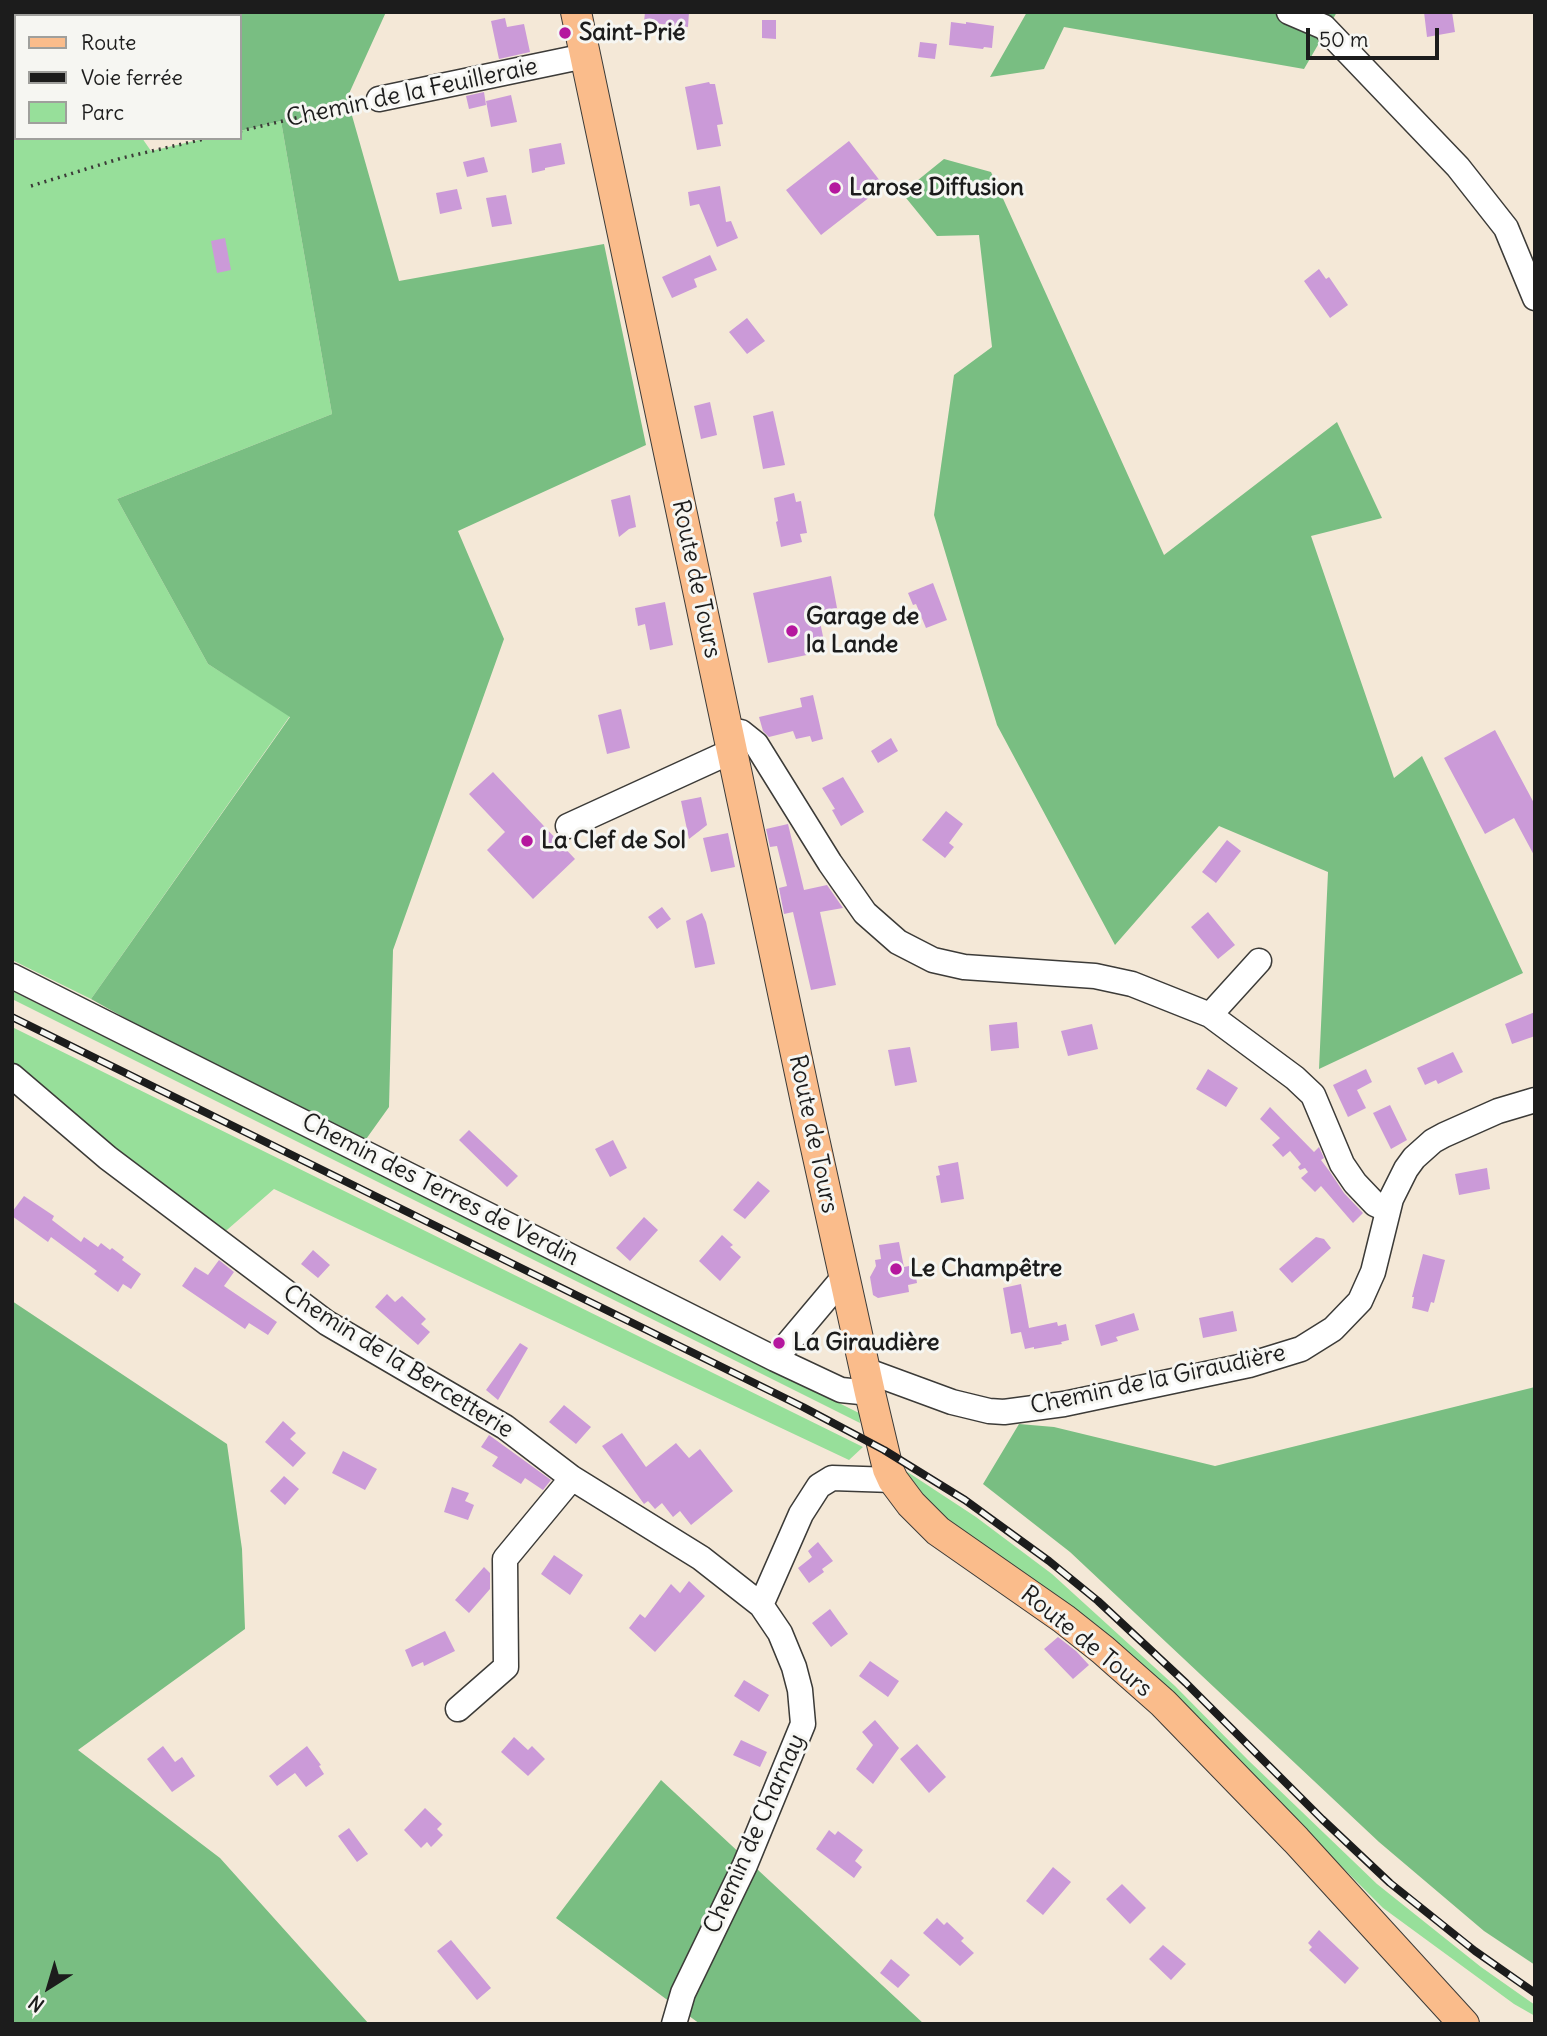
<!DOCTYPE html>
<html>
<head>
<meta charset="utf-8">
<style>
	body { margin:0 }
	#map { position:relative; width:1547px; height:2036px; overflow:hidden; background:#f4e8d7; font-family:Delius,sans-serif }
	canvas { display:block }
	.frame { position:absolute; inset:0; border:14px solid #1c1c1c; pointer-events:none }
	.legend { position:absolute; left:14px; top:14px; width:228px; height:126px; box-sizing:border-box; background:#f6f6f2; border:2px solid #9f9f9c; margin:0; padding:9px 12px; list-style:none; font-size:21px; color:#1c1c1c }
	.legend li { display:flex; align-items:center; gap:14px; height:35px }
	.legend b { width:35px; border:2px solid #9f9f9c }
	.north { position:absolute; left:14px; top:1952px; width:70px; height:70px; -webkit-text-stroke:5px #f6f6f2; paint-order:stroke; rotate:217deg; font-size:19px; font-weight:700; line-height:28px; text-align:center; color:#1c1c1c }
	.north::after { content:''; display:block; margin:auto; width:24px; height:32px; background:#1c1c1c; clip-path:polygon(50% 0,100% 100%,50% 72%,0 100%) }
	.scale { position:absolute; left:1306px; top:28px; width:133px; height:32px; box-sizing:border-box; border:4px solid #1c1c1c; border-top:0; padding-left:9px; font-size:21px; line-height:24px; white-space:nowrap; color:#1c1c1c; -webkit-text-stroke:5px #f6f6f2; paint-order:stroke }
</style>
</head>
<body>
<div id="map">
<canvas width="1547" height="2036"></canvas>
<div class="frame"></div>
<ul class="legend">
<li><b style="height:9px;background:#fabc8b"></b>Route</li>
<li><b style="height:9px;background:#1c1c1c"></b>Voie ferrée</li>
<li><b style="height:19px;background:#97df9a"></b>Parc</li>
</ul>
<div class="north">N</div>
<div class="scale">50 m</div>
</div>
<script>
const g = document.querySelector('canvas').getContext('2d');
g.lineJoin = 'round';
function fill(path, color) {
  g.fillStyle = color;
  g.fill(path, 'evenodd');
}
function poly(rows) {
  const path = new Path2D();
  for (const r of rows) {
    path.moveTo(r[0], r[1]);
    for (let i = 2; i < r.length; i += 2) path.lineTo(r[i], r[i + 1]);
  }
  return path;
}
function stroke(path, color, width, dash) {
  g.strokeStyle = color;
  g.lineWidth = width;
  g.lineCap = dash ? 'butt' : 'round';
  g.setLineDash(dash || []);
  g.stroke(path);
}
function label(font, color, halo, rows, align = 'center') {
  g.font = font + ' Delius,sans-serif';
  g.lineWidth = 6;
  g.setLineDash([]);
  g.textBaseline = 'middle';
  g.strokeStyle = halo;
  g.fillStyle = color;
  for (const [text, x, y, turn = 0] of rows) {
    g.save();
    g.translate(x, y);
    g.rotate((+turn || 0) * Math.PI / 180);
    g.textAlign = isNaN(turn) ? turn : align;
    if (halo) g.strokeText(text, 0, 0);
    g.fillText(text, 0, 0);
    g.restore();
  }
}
fill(poly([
	[281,121,332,414,117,499,208,664,290,716,91,999,12,960,12,132,16,130,16,138,142,138,151,151,207,138,240,138,240,131],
	[12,991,859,1413,860,1423,12,999],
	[12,1027,863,1447,849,1460,274,1189,220,1236,12,1066],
	[906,1471,976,1517,1052,1574,1175,1686,1248,1760,1377,1884,1481,1967,1535,2005,1535,2016,1514,2004,1383,1908,1234,1759,934,1509]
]), '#97df9a');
fill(poly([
	[12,12,386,12,347,98,399,281,604,244,646,445,458,531,504,639,393,950,389,1107,359,1149,91,999,290,717,208,664,117,499,332,414,281,121,240,131,240,16,16,16,16,130,12,132],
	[1027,12,1337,12,1304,69,1064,27,1044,69,990,77],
	[944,159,991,172,1164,555,1337,422,1382,518,1311,536,1394,778,1422,756,1523,973,1319,1069,1328,872,1219,826,1115,945,997,725,934,515,954,375,992,347,979,235,937,236,902,193],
	[12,1301,227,1444,242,1549,245,1629,78,1750,220,1858,369,2024,12,2024],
	[1535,1387,1535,1965,1484,1931,1379,1842,1070,1552,983,1484,1019,1424,1054,1427,1215,1466],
	[661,1780,924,2024,700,2024,556,1918]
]), '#79be82');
fill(poly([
	[645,12,689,12,688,27,644,22],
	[1424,12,1452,12,1455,32,1427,37],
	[505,18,507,27,524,24,530,52,499,59,491,21],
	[762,20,776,20,776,39,762,38],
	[951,22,966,24,966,22,994,26,992,48,984,47,983,49,949,45],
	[920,42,937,44,935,59,918,57],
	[709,82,710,84,715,84,723,124,717,125,721,146,697,150,685,87],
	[484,92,486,105,469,109,466,96],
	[511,95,517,122,491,127,486,101],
	[849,141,884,186,821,235,786,190],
	[561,143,565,164,545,168,545,170,532,173,529,149],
	[484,157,488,172,467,177,463,162],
	[720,186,726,222,731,221,738,238,717,247,699,204,690,206,688,192],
	[457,189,462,209,440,214,436,193],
	[506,195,512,224,492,227,486,198],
	[225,238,231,270,217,273,211,241],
	[710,255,717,270,694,279,697,287,672,298,662,277],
	[1319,269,1326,279,1329,277,1348,305,1330,318,1304,281],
	[747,318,765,341,747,354,729,332],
	[710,402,717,435,701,439,694,406],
	[773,411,785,465,763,469,753,416],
	[794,493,796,502,801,501,807,533,800,534,802,542,781,547,776,522,778,521,774,498],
	[630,495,636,527,629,529,619,537,611,500],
	[831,576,837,608,818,612,826,651,768,663,753,593],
	[933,583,947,620,926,628,916,604,913,605,908,593],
	[665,602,673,645,650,650,645,624,638,626,635,608],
	[813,695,823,739,812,742,810,736,796,739,793,731,769,737,763,731,759,717,802,707,800,698],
	[621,709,630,748,607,754,598,715],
	[1495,730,1535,805,1535,857,1514,818,1485,834,1444,758],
	[891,738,898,751,878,763,871,751],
	[493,772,575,859,533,899,487,850,505,832,469,794],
	[843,777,864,812,841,826,832,810,835,809,822,788],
	[701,797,707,825,689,839,681,801],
	[946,811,963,824,949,843,954,847,945,858,922,840],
	[788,824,804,890,827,885,843,908,820,912,836,985,811,990,793,912,784,914,779,888,787,886,777,846,770,847,766,829],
	[728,833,735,867,711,872,703,838],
	[1227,840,1241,851,1216,883,1202,872],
	[662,907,671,919,657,929,648,917],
	[1208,912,1235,945,1218,959,1191,927],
	[702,913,706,922,715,964,695,968,686,921],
	[1535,1012,1535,1036,1512,1044,1505,1024],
	[1017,1022,1019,1048,991,1051,989,1025],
	[1092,1024,1098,1049,1068,1056,1061,1031],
	[910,1047,917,1082,895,1086,888,1050],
	[1453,1052,1463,1072,1438,1084,1436,1080,1425,1085,1417,1068],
	[1208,1069,1238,1088,1226,1107,1196,1089],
	[1366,1069,1372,1082,1357,1090,1366,1108,1348,1117,1333,1085],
	[1390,1105,1407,1140,1391,1149,1373,1113],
	[1270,1107,1314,1152,1319,1147,1324,1158,1321,1160,1330,1172,1344,1193,1363,1213,1353,1223,1321,1186,1315,1192,1301,1178,1308,1172,1305,1168,1300,1170,1298,1167,1301,1164,1290,1151,1283,1157,1272,1145,1280,1138,1260,1119],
	[469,1130,518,1176,507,1187,459,1140],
	[613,1140,627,1168,610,1177,595,1149],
	[958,1162,964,1199,941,1203,936,1176,940,1175,938,1166],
	[1487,1168,1490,1189,1459,1195,1455,1174],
	[758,1181,770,1191,745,1219,733,1210],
	[24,1196,54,1216,52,1220,81,1242,84,1237,98,1247,101,1243,110,1250,112,1248,124,1257,122,1260,141,1274,131,1289,123,1284,118,1292,94,1274,97,1271,51,1237,48,1242,12,1216,12,1212],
	[644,1217,658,1230,630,1261,616,1248],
	[722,1235,733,1245,730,1247,741,1257,720,1281,699,1261],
	[1316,1237,1324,1239,1331,1248,1292,1283,1279,1269],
	[899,1242,904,1267,914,1265,917,1283,908,1285,909,1292,878,1298,873,1295,870,1277,876,1266,875,1260,881,1259,879,1245],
	[313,1250,330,1265,318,1278,301,1264],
	[1423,1254,1445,1260,1434,1303,1431,1302,1428,1312,1412,1308,1414,1297,1412,1297],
	[219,1260,234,1272,224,1286,277,1322,268,1335,249,1323,245,1329,182,1286,195,1267,208,1275],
	[1021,1284,1029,1328,1057,1322,1058,1326,1066,1324,1069,1340,1061,1342,1062,1344,1034,1349,1034,1347,1025,1349,1021,1332,1011,1334,1003,1288],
	[387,1294,395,1302,402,1296,426,1319,421,1324,430,1332,418,1345,375,1307],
	[1233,1311,1237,1331,1203,1338,1199,1318],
	[1134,1313,1139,1330,1116,1337,1118,1341,1101,1346,1095,1325],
	[520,1343,528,1348,498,1400,486,1390],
	[564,1405,591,1427,576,1444,549,1422],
	[283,1421,296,1433,290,1439,306,1453,293,1467,265,1442],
	[622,1433,646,1467,676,1443,689,1458,700,1449,733,1491,691,1525,680,1511,673,1517,662,1503,655,1509,648,1501,644,1504,602,1446],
	[489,1435,551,1480,543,1490,525,1478,521,1484,492,1466,498,1457,481,1447],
	[343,1451,377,1469,365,1490,332,1473],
	[284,1476,299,1489,285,1505,270,1491],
	[452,1487,469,1493,465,1501,474,1505,468,1520,444,1512],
	[818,1542,833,1561,822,1569,824,1572,809,1583,798,1568,812,1557,808,1551],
	[554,1555,583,1575,570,1595,541,1574],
	[484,1567,490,1573,490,1589,469,1613,455,1600],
	[689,1581,705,1596,655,1652,629,1628,640,1614,645,1618,671,1584,680,1593],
	[830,1609,848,1634,831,1647,812,1623],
	[445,1631,455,1651,424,1666,423,1662,412,1667,405,1650],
	[1058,1637,1076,1651,1089,1665,1073,1679,1044,1649],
	[870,1661,899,1681,888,1697,859,1676],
	[744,1680,769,1695,759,1712,734,1696],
	[875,1720,899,1748,873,1784,856,1769,873,1745,862,1732],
	[514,1737,528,1750,532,1746,545,1759,528,1776,501,1752],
	[741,1740,767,1752,760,1767,733,1755],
	[917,1744,946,1777,929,1793,900,1759],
	[163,1746,175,1762,182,1757,195,1776,172,1792,147,1759],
	[307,1746,321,1765,319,1766,324,1774,306,1787,295,1773,277,1786,269,1776],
	[425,1808,442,1824,437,1829,443,1835,431,1847,427,1842,421,1848,404,1830],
	[349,1828,368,1854,357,1862,338,1836],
	[829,1830,835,1835,838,1831,863,1850,855,1861,862,1867,854,1878,816,1849],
	[1053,1867,1071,1882,1043,1915,1026,1901],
	[1122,1884,1146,1908,1130,1924,1106,1899],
	[937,1918,944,1925,947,1922,964,1938,961,1941,974,1953,960,1966,923,1933],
	[1319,1930,1359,1968,1345,1984,1309,1950,1312,1947,1308,1943],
	[451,1940,491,1988,477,2000,437,1951],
	[1163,1945,1186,1964,1171,1980,1149,1959],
	[891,1959,910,1975,898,1988,880,1973]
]), '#cb9ad8');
const minor = poly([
	[1289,12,1324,27,1458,167,1506,228,1535,298],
	[379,99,585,56],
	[728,730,741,732,756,744,830,863,865,913,898,942,933,960,964,967,1095,976,1132,984,1210,1015,1295,1078,1313,1095,1342,1164,1355,1183,1375,1204,1388,1210],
	[568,826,732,751],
	[12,976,775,1359,841,1390,870,1393],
	[1210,1015,1259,961],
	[12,1076,108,1158,327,1323,505,1427,572,1478,701,1558,761,1605],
	[775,1359,844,1277],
	[865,1370,952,1402,989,1411,1004,1412,1064,1404,1249,1365,1301,1349,1333,1329,1360,1301,1373,1272,1391,1199,1406,1169,1414,1158,1433,1141,1444,1135,1498,1111,1535,1100],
	[458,1709,506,1667,505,1559,572,1478],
	[674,2024,683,1993,745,1865,803,1724,800,1690,794,1667,780,1633,761,1605,801,1514,819,1486,832,1478,893,1480]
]);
const major = poly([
	[576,12,809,1116,870,1393,888,1469,893,1480,911,1504,938,1531,1064,1619,1103,1650,1163,1703,1296,1840,1464,2024]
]);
const highway = poly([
	[57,16,63,12],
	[108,16,114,12],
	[12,42,16,40],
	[12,75,16,72]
]);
stroke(minor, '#3c3b38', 27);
stroke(major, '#3c3b38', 32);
stroke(highway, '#3c3b38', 38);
stroke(poly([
	[240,131,360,103],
	[31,186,122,158,208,138]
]), '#3c3b38', 3.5, [2, 5]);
stroke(minor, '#fff', 24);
stroke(major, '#fabc8b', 30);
stroke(highway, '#fabc8b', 35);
const rail = poly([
	[12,1017,803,1407,884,1450,965,1500,1049,1561,1098,1601,1186,1683,1322,1819,1390,1883,1475,1951,1535,1993]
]);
stroke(rail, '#1c1c1c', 8);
stroke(rail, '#f6f6f2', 5, [16]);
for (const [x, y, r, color] of [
	[565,33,7,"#b5179e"],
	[835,188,7,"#b5179e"],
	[792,631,7,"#b5179e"],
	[527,841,7,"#b5179e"],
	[896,1269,7,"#b5179e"],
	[779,1343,7,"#b5179e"]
]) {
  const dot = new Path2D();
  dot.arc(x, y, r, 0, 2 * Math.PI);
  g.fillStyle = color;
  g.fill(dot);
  stroke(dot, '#f6f6f2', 2.5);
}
label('bold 24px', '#1c1c1c', '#f6f6f2', [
	["Saint-Prié",579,33],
	["Larose Diffusion",849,188],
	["Garage de",806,617],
	["la Lande",806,645],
	["La Clef de Sol",541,841],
	["Le Champêtre",910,1269],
	["La Giraudière",793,1343]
], 'left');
label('24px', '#1c1c1c', '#f6f6f2', [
	["Chemin de la Feuilleraie",412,93,-12],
	["Route de Tours",696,579,78],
	["Route de Tours",813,1134,78],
	["Chemin des Terres de Verdin",440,1190,27],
	["Chemin de la Bercetterie",398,1362,32],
	["Chemin de la Giraudière",1158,1380,-12],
	["Route de Tours",1086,1642,39],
	["Chemin de Charnay",755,1834,-66]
]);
</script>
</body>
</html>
